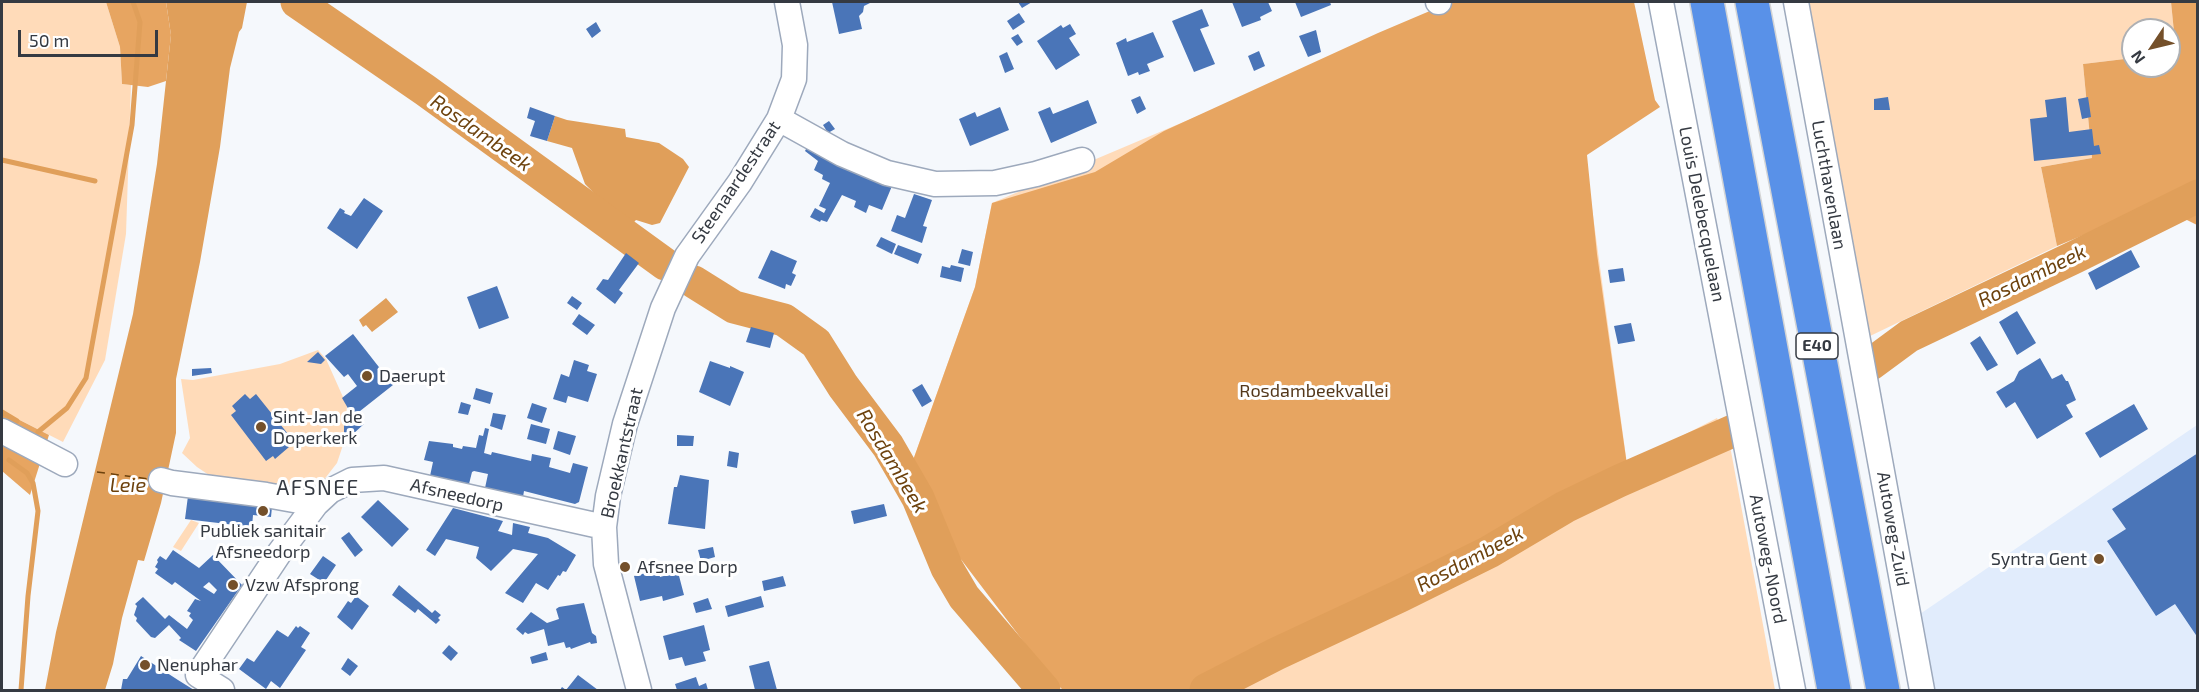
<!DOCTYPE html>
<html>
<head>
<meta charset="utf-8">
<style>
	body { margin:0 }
	#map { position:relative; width:2199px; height:692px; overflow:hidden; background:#f5f8fc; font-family:"Exo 2",sans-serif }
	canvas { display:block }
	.frame { position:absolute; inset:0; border:3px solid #353a42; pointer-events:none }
	.north { position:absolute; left:2121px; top:18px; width:60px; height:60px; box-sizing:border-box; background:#fff; border:2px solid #aeb0b3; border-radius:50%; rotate:235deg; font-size:16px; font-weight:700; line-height:24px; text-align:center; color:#353a42 }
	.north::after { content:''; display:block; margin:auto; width:21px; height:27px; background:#74502a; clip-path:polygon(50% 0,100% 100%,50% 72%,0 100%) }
	.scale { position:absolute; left:18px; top:30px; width:140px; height:27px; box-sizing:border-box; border:3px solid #353a42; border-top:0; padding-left:8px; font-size:18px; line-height:21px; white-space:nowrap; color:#353a42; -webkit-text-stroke:4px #fff; paint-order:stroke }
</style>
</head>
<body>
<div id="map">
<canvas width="2199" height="692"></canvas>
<div class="frame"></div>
<div class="north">N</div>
<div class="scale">50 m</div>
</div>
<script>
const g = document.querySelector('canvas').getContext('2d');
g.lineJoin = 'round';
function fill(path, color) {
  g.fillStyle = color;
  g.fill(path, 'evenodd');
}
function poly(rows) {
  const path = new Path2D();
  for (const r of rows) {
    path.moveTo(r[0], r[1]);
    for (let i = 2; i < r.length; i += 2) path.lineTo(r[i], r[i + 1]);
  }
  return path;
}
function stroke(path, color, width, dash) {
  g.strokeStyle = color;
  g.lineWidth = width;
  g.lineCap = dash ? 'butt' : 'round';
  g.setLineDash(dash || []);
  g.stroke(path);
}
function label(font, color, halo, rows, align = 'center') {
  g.font = font + ' "Exo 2",sans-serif';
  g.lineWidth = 6;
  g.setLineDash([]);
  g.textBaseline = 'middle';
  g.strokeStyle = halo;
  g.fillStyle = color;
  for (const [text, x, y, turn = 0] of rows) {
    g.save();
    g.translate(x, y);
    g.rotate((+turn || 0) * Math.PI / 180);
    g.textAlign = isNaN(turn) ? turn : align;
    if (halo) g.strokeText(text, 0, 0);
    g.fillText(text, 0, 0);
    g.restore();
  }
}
fill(poly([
	[2197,425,2197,690,1935,690,1920,614]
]), '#e1ecfc');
fill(poly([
	[2,2,106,2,120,47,122,84,131,85,126,234,105,360,63,442,2,411],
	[1467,2,1634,2,1585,157,1627,464,1717,418,1731,451,1775,690,1063,690,1052,679,941,533,907,477,975,287,992,203],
	[1806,2,2171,2,2176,52,2169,53,2169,30,2133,30,2133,58,2083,64,2092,158,2041,167,2057,246,1868,337],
	[318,350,326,359,347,406,343,445,337,463,323,481,303,489,218,481,197,467,182,453,190,438,181,379,193,380,280,364],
	[191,520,199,523,181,551,173,547]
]), '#ffdbb9');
fill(poly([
	[106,2,166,2,171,35,166,81,148,87,122,84,120,47],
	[1451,2,1634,2,1655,100,1660,107,1587,155,1597,254,1627,465,1494,537,1293,638,1198,690,1063,690,1052,679,941,533,907,477,975,287,992,203,1095,172,1164,131,1378,33],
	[2171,2,2197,2,2197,225,2185,219,2144,210,2057,246,2041,167,2092,158,2083,64,2133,58,2133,66,2169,66,2169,53,2176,52],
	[2,411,49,435,30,495,2,471]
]), '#e7a561');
fill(poly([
	[166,2,247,2,242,28,239,32,230,68,220,147,200,262,176,379,176,433,161,503,144,561,138,560,122,618,113,664,105,690,45,690,56,632,133,314,157,164,171,35],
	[555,116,567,120,625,129,626,137,659,143,683,159,689,167,660,223,652,225,636,220,631,225,591,199,594,193,585,184,572,148,547,141],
	[386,298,398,312,372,332,366,325,363,327,359,320]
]), '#e09f5a');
stroke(poly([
	[2,160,95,181],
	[604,220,610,210],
	[2,412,17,421],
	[38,432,67,408,86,378,132,125,140,22,133,2],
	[9,460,27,473,33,483,38,511,28,596,21,690]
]), '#e09f5a', 5);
stroke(poly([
	[297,2,425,90,665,264],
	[694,282,734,307,784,320,816,343,843,386,888,446,918,498,947,568,964,597,1044,690],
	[1871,364,1909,336,2075,257,2198,196],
	[1206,690,1276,654,1400,596,1489,552,1565,507,1619,481,1735,430]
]), '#e09f5a', 33);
stroke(poly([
	[97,472,149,479]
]), '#6d420d', 1.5, [8, 6]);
fill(poly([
	[832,2,872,2,864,6,863,12,859,16,862,29,839,34],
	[1018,2,1032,2,1022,8],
	[1232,2,1268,2,1272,11,1260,17,1261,20,1242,27],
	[1295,2,1330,2,1331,5,1301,17],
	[1202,9,1209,26,1200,29,1215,64,1194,72,1172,21],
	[1019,13,1025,22,1013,30,1007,21],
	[596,22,601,31,592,38,586,29],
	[1070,24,1076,34,1069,38,1080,55,1056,70,1037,41,1061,25,1063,28],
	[1316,30,1321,52,1308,57,1299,36],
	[1153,32,1164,57,1147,64,1150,71,1139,75,1138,72,1128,76,1116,43,1126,38,1127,42],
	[1018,34,1023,42,1017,46,1011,38],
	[1259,51,1265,66,1254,71,1248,56],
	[1007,52,1014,69,1005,73,999,56],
	[1140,96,1146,109,1137,114,1131,100],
	[1888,97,1890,110,1874,110,1874,99],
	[2066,97,2069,132,2092,129,2094,146,2099,145,2101,154,2034,161,2030,119,2047,117,2045,100],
	[2088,97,2091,117,2082,119,2078,99],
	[1088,100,1097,123,1051,143,1038,112,1050,107,1053,114],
	[530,107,555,116,547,141,530,136,535,121,527,118],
	[1000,107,1009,130,970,146,959,119,975,112,977,117],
	[829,121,835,129,828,133,823,125],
	[808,145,892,186,882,210,869,205,866,213,854,207,856,201,842,195,827,222,821,220,820,222,810,217,815,208,824,213,826,209,819,206,830,183,822,179,823,175,814,170,818,161,805,151],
	[914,194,932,200,923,226,927,227,922,243,891,231,897,215,905,218],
	[364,198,383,211,357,249,327,228,340,208,345,211,344,213,351,216],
	[881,237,896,244,892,254,876,246],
	[898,245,922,254,918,264,894,254],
	[962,249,973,252,970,266,958,263],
	[771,250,797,261,792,273,796,275,791,286,786,284,785,289,758,278],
	[2131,250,2140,267,2096,290,2088,273],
	[626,253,639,263,619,290,623,293,615,304,596,289,603,279,608,280],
	[951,265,964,268,961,282,940,277,942,266,950,268],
	[1623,268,1625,281,1610,283,1608,270],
	[497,286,509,318,479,329,467,297],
	[572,296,582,303,577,310,567,303],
	[2017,311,2036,343,2017,355,1999,322],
	[579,314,595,325,587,335,572,324],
	[1631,323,1635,341,1618,344,1614,326],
	[751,327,774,333,770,348,746,342],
	[353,334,393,385,355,415,364,424,353,434,344,434,344,424,353,417,342,398,357,386,348,374,344,377,325,356],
	[1980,336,1998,365,1987,371,1970,343],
	[318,352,325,360,321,364,307,362],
	[2040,358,2052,379,2062,374,2066,381,2068,381,2076,400,2066,405,2073,417,2037,439,2015,402,2006,408,1996,392,2014,381,2019,371],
	[574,360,589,365,587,371,597,374,588,402,568,396,566,403,553,399,561,374,569,377],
	[710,361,730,368,730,366,744,372,730,406,699,392],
	[211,368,212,373,192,376,192,369],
	[922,384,932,401,922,407,912,390],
	[476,388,493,393,490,404,473,399],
	[245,394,250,399,256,394,292,439,286,444,289,447,275,459,273,456,266,461,231,415,236,411,232,406],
	[461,402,471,405,468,415,458,413],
	[532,403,547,408,542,423,527,418],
	[2134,404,2148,429,2100,458,2085,433],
	[493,413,506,415,502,430,490,426],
	[531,424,550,429,546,444,527,439],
	[485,428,489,429,484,453,491,455,492,452,531,461,532,454,551,458,549,467,570,473,573,463,588,467,579,502,575,504,524,491,523,497,485,488,488,474,474,471,472,472,469,484,430,476,433,462,424,460,429,441,453,444,453,447,462,449,463,446,476,448,479,435,483,436],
	[558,431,576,436,570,455,553,449],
	[677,435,694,436,693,446,677,446],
	[729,451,739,453,737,468,727,466],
	[2198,453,2198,638,2175,604,2156,616,2107,541,2126,529,2112,509],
	[680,475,709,480,705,529,668,524,674,487,677,487],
	[188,496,272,507,271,517,253,515,252,527,185,519],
	[378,500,409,529,392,547,361,517],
	[884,504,887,516,854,524,851,511],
	[453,508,503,521,498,531,512,535,513,523,530,527,528,533,548,538,576,555,566,572,563,571,560,576,558,575,548,590,536,583,523,603,505,593,538,554,513,549,491,571,476,558,479,547,446,539,435,556,426,550],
	[349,532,363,550,355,557,341,538],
	[713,547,715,557,701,561,698,550],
	[173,550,199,568,213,555,242,585,196,651,179,640,181,638,169,625,155,638,151,637,136,621,137,618,134,615,137,606,135,604,143,597,165,619,169,615,187,629,193,620,189,616,191,613,187,611,195,599,201,601,175,582,172,585,155,573,158,569,155,567,158,562,157,560,160,556,166,560],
	[209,582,217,590,214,594,203,587],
	[323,556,336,565,324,583,310,574],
	[658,570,660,577,678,572,684,595,663,601,662,596,640,601,634,576],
	[783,576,786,586,764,591,762,581],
	[399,585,432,613,435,610,441,615,438,618,440,620,436,624,418,609,415,613,392,595],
	[356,596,369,606,352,630,337,617,348,601,351,603],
	[761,596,764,607,728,617,725,606],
	[708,598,712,609,696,613,693,603],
	[584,603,592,633,596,636,597,643,591,644,590,642,571,649,570,647,566,648,564,642,548,646,544,629,528,634,525,632,523,635,516,629,531,612,547,623,559,619,556,609,559,607],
	[704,625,710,650,703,652,706,661,685,666,682,657,669,660,663,636],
	[296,626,298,628,300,626,310,633,301,647,306,650,280,688,271,681,266,689,239,669,247,658,254,662,277,630,288,637],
	[449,645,458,653,451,661,442,653],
	[546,652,548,660,532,664,530,657],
	[141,656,178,680,194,690,121,690,123,679,127,679],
	[348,658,358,666,350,676,341,669],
	[769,661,777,690,755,690,749,666],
	[578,675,598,690,560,690,562,687,566,690],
	[696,677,699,686,706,683,708,690,677,690,675,684]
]), '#4a75b8');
const minor = poly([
	[1438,2,1439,2],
	[1661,2,1793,690],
	[1796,2,1922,690],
	[779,119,842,154,887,173,935,184,995,183,1036,174,1082,160],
	[2,431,65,464],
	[161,480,172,483,266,495,316,504],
	[222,690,198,675,280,552,316,504,330,491,352,480,384,478,604,527],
	[639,690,606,564,604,527,608,496,625,424,663,308,687,256,740,182,779,119,794,79,795,45,787,2]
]);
const highway = poly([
	[1707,2,1834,690],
	[1752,2,1883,690]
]);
stroke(minor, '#9da9bc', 27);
stroke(highway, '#d3d4d5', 36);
stroke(minor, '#fff', 24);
stroke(highway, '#5991e8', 33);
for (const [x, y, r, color] of [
	[367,376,6,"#74502a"],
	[261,427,6,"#74502a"],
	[263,511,6,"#74502a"],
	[2099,559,6,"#74502a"],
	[625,567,6,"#74502a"],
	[233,585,6,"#74502a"],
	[145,665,6,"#74502a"]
]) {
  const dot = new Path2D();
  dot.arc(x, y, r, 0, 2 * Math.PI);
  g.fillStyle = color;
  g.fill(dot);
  stroke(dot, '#fff', 2);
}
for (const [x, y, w] of [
	[1817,346,42]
]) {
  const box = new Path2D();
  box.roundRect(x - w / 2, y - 13, w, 26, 4.5);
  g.fillStyle = '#fff';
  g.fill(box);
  stroke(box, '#353a42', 1.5);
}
label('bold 16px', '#353a42', null, [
	["E40",1817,346]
]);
label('18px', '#353a42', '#fff', [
	["Steenaardestraat",736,182,-56],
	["Luchthavenlaan",1829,185,80],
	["Louis Delebecquelaan",1702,214,79],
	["Broekkantstraat",622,453,-77],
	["Afsneedorp",457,495,13],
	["Autoweg-Zuid",1893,529,80],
	["Autoweg-Noord",1768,559,79]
]);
label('18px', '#353a42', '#fff', [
	["Daerupt",379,376],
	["Sint-Jan de",273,417],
	["Doperkerk",273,438],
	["Publiek sanitair",263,531,"center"],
	["Afsneedorp",263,552,"center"],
	["Syntra Gent",2087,559,"right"],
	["Afsnee Dorp",637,567],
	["Vzw Afsprong",245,585],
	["Nenuphar",157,665]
], 'left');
label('18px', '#54381b', '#fff', [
	["Rosdambeekvallei",1314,391]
]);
label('italic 20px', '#6d420d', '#fff', [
	["Rosdambeek",481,133,35],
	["Rosdambeek",2032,276,-26],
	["Rosdambeek",892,461,59],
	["Leie",128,485],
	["Rosdambeek",1470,559,-28]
]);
g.letterSpacing = '1.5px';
label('21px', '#353a42', '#fff', [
	["AFSNEE",318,488]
]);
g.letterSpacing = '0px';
</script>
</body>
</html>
